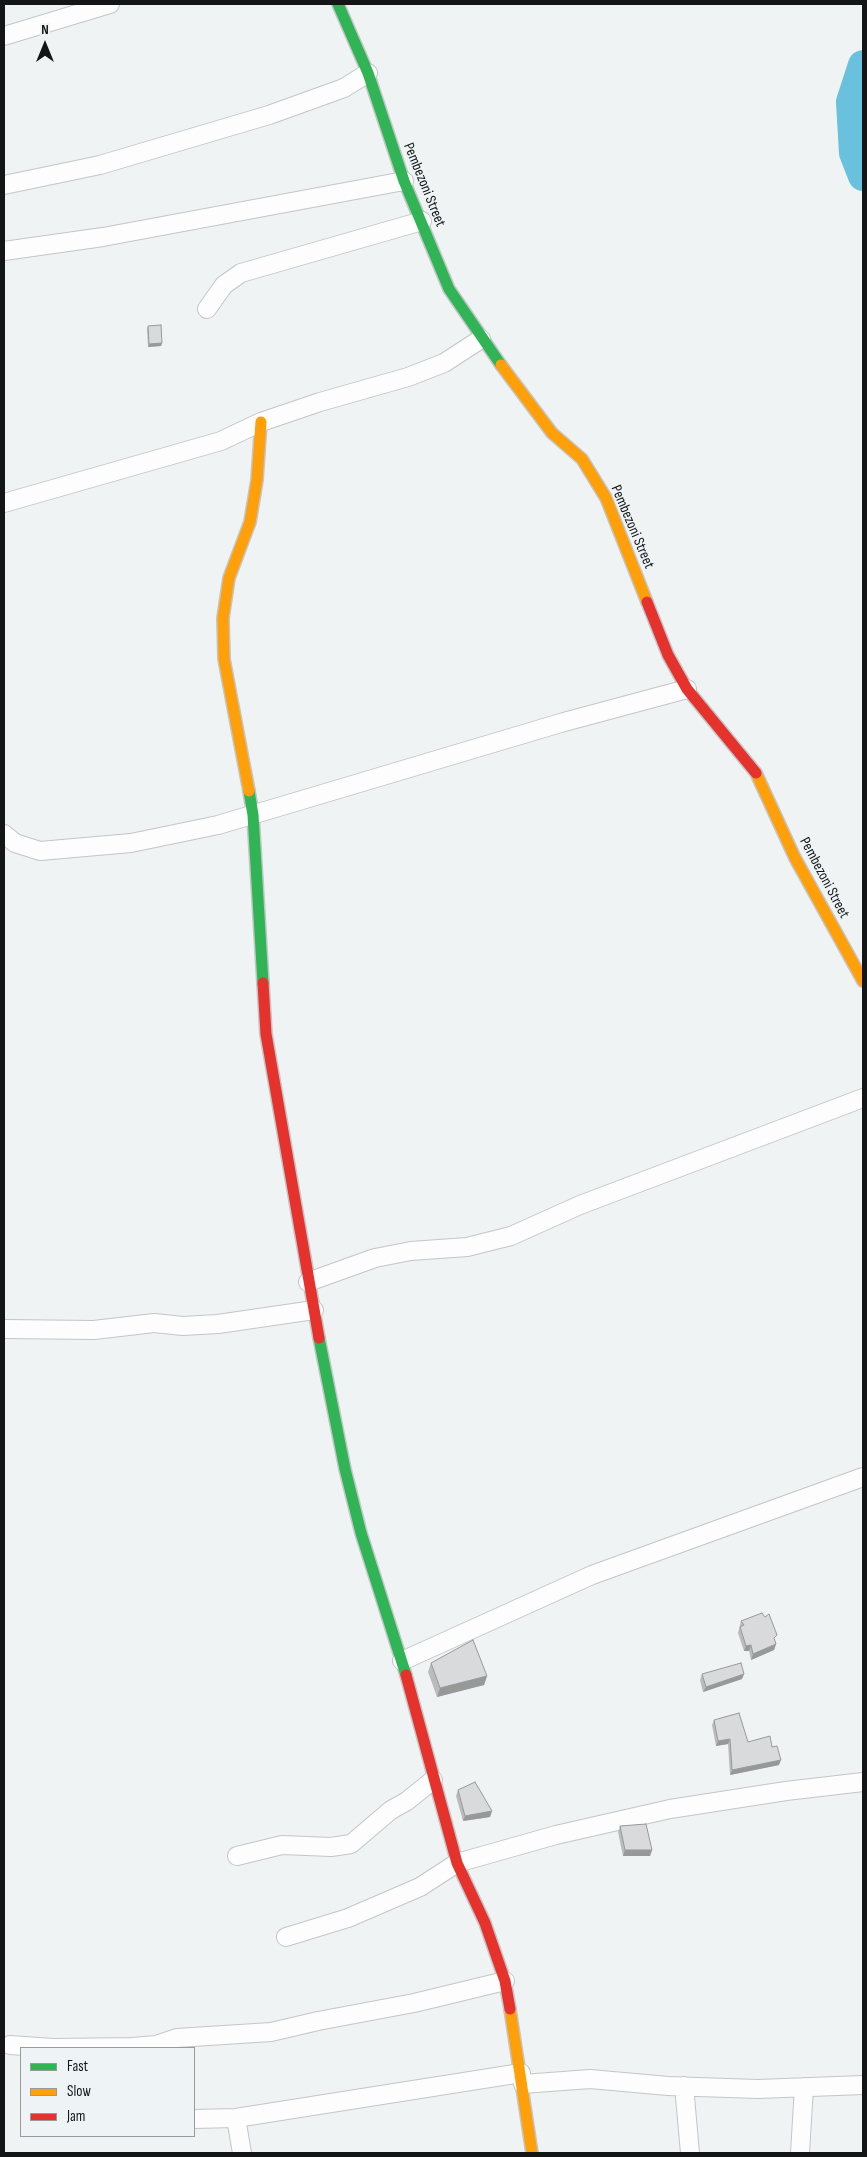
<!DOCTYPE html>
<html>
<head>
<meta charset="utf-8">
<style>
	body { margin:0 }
	#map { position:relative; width:867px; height:2157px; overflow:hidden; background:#f0f3f4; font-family:"Sofia Sans Condensed",sans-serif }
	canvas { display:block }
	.frame { position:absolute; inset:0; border:5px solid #131516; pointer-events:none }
	.legend { position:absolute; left:20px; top:2047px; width:175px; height:90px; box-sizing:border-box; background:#eef4f6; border:1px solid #969b9c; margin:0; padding:6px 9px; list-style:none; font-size:15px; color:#131516 }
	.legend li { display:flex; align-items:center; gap:10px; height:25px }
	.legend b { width:25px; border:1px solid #969b9c }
	.north { position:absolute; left:20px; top:20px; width:50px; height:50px; -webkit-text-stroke:4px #eef4f6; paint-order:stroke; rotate:0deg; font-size:14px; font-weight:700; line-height:20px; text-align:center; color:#131516 }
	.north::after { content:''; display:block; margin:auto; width:18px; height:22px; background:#131516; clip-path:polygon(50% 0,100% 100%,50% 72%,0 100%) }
</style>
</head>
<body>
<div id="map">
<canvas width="867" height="2157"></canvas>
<div class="frame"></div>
<ul class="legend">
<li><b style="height:6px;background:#30b455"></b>Fast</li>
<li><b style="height:6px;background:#ff9f0a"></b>Slow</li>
<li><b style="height:6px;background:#e5322d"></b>Jam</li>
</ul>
<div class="north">N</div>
</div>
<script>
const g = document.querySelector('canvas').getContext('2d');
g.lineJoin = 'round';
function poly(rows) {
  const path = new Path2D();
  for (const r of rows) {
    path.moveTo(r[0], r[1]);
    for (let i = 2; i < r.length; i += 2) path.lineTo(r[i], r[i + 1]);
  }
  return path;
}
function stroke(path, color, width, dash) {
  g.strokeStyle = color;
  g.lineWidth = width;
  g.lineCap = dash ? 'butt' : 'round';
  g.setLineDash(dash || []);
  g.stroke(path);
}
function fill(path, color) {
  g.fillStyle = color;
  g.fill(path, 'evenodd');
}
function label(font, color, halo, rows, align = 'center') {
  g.font = font + ' "Sofia Sans Condensed",sans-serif';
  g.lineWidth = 4.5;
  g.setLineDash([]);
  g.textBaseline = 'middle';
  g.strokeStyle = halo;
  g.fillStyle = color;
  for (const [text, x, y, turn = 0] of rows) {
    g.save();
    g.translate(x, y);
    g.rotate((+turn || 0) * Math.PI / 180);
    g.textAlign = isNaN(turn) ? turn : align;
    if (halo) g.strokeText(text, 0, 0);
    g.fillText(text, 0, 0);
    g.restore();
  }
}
stroke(poly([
	[863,65,851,102,854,153,863,176]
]), '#6ac1dd', 30);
const street = poly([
	[4,36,110,4],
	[4,185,100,165,269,115,344,88,368,73],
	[4,251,103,237,404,181],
	[207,309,224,285,241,273,422,221],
	[4,503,221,441,261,422,320,402,408,377,444,363,481,339],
	[4,834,15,843,40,851,131,843,218,825,564,722,687,689],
	[308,1282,375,1258,411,1251,467,1247,511,1236,580,1205,863,1098],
	[4,1329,94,1330,154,1323,183,1326,218,1324,314,1310],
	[402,1661,592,1575,863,1477],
	[237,1856,282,1845,331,1847,351,1844,391,1810,407,1801,433,1780],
	[286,1937,348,1918,420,1887,457,1863,556,1835,670,1809,786,1791,863,1782],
	[10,2045,53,2048,133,2047,156,2045,177,2038,271,2032,318,2021,414,2003,505,1981],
	[523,2084,590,2079,668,2086,758,2089,863,2085],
	[684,2086,690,2153],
	[236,2118,242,2153],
	[194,2119,236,2118,521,2073],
	[800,2153,804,2087]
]);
const fast = poly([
	[338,4,368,73,404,181,449,289,501,365],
	[249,791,253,815,263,983],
	[319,1338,345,1469,361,1533,406,1675]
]);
const slow = poly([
	[501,365,552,433,582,459,606,498,647,602],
	[756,773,795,858,863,981],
	[249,791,224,659,223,618,229,578,250,522,257,480,261,422],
	[510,2009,532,2153]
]);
const jam = poly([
	[647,602,668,655,687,689,756,773],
	[263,983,266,1034,319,1338],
	[406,1675,457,1863,485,1923,505,1981,510,2009]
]);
stroke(street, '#c3c6c7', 20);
stroke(fast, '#c3c6c7', 14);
stroke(slow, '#c3c6c7', 14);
stroke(jam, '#c3c6c7', 14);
stroke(street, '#fdfdfd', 18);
stroke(fast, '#30b455', 11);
stroke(slow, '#ff9f0a', 11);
stroke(jam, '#e5322d', 11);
fill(poly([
	[148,326,162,343,161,346,148,347,147,329],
	[741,1621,775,1641,776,1644,774,1650,751,1660,749,1651,744,1651,738,1633],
	[431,1663,487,1676,484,1685,437,1697,428,1672],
	[702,1674,744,1674,742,1679,703,1692,700,1680],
	[714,1720,748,1742,772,1747,779,1765,730,1775,728,1744,716,1746,712,1725],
	[458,1790,492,1811,490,1817,463,1821,456,1796],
	[620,1826,652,1850,650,1856,623,1856,618,1832]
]), '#babbbc');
fill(poly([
	[162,343,161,346,148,347,149,344],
	[776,1644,774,1650,751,1660,753,1654],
	[751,1645,749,1651,744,1651,746,1646],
	[744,1674,742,1679,703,1692,706,1687],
	[487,1676,484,1685,437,1697,440,1688],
	[730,1739,728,1744,716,1746,718,1741],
	[781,1760,779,1765,730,1775,732,1770],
	[492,1811,490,1817,463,1821,465,1816],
	[625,1850,652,1850,650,1856,623,1856]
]), '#979999');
const building = poly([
	[161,325,162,343,149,344,148,326,161,325],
	[762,1613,765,1617,769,1614,777,1635,774,1638,776,1644,753,1654,751,1645,746,1646,740,1627,744,1625,741,1621,762,1613],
	[473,1640,487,1676,440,1688,431,1663,473,1640],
	[741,1663,744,1674,706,1687,702,1674,741,1663],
	[739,1713,748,1742,770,1736,772,1747,777,1746,781,1760,732,1770,730,1739,718,1741,714,1720,739,1713],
	[475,1782,492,1811,465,1816,458,1790,475,1782],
	[646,1824,652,1850,625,1850,620,1826,646,1824]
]);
fill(building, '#d8dadb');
stroke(building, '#979999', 1);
label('15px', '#131516', '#eef4f6', [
	["Pembezoni Street",424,185,68],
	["Pembezoni Street",632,527,67],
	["Pembezoni Street",824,878,62]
]);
</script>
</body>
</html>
